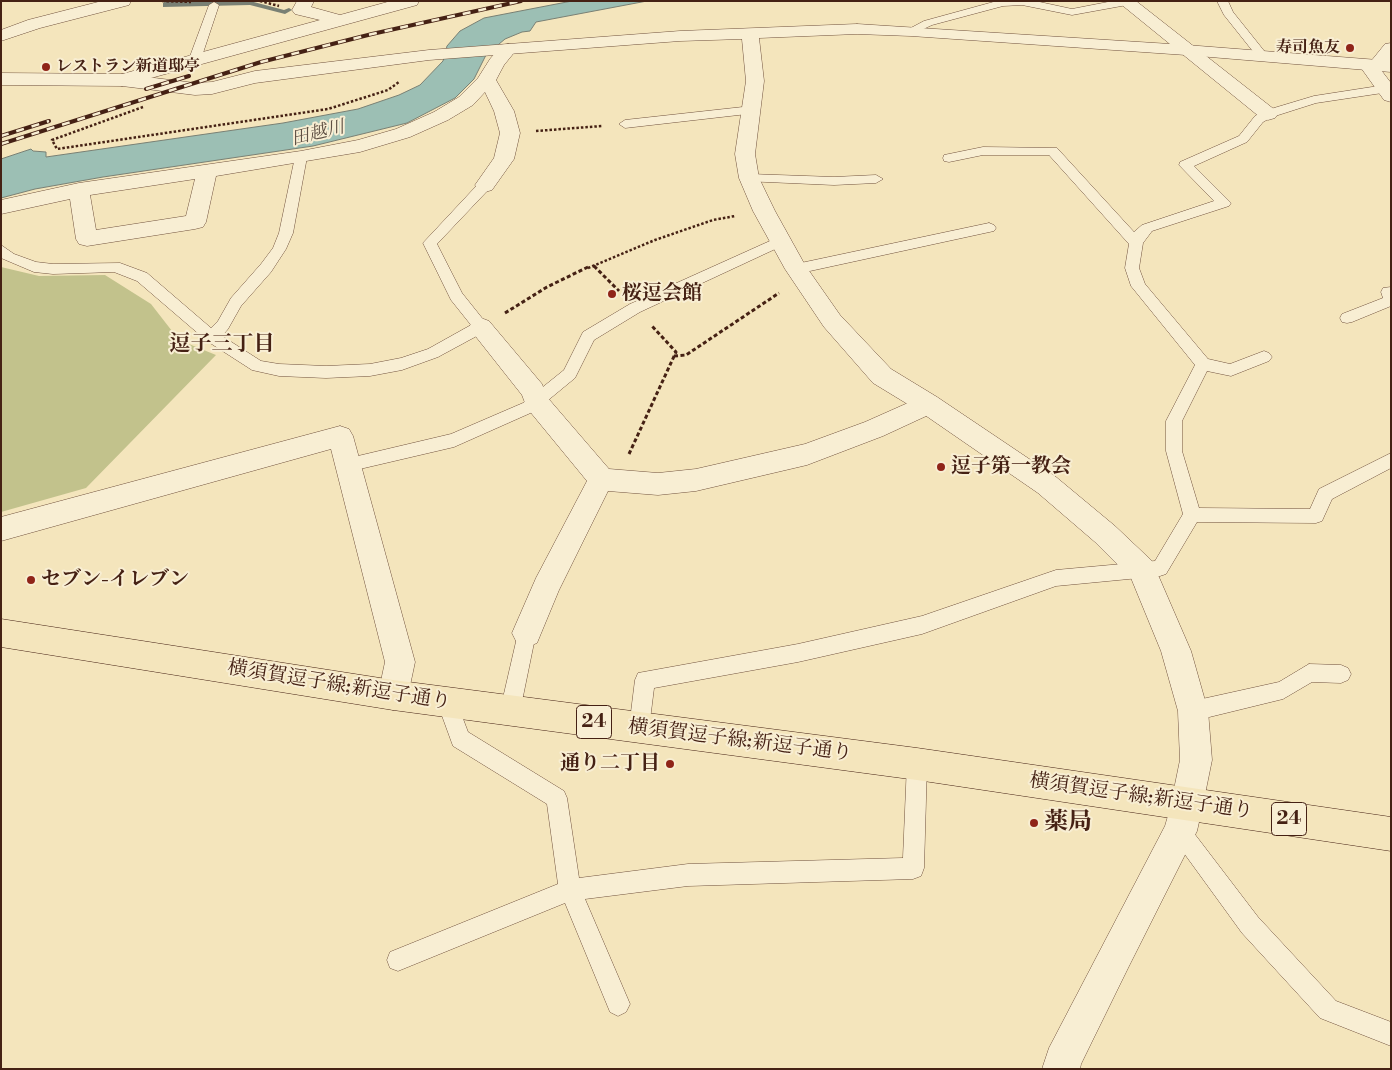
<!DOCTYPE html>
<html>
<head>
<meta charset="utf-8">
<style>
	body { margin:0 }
	#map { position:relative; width:1392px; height:1070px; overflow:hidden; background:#f4e5bc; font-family:"Libre Bodoni",serif }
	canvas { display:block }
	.frame { position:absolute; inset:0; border:2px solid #452114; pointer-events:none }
</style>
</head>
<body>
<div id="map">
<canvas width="1392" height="1070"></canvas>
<div class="frame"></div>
</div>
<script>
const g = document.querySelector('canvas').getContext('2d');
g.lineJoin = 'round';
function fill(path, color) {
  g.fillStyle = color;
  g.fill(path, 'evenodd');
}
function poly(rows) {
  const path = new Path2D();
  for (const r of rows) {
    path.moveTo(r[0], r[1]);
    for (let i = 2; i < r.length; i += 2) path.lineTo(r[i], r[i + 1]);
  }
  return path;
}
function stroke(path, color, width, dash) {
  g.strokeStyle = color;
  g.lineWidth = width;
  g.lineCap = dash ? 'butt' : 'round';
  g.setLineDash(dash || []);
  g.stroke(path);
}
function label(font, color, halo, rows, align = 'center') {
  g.font = font + ' "Libre Bodoni","Noto Serif JP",serif';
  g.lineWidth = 4;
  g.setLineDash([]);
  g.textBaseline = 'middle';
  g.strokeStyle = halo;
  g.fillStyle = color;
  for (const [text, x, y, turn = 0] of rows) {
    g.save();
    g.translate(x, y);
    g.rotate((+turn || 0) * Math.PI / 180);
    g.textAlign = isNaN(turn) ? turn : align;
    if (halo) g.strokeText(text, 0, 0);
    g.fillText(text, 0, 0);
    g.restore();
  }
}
fill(poly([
	[1,267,39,276,105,275,151,304,179,340,216,355,86,488,1,512]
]), '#c2c28c');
const water = poly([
	[572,1,647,1,536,22,530,31,522,32,505,39,486,55,474,79,455,98,407,123,313,146,103,177,35,189,1,198,1,159,31,149,33,151,46,152,46,157,283,123,358,109,399,95,420,85,443,61,447,46,460,31,484,18,572,1]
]);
fill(water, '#9cbfb4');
stroke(water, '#798074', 1);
fill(poly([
	[166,1,250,1,284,10,289,8,292,10,285,14,250,5,163,7,163,3,166,1]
]), '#798074');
const service = poly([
	[997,1,1035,1,1072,9,1113,1,1132,2,1127,5,1072,15,1022,5,1003,6,932,25,915,33,911,34,905,31,924,21,997,1],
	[1217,1,1228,1,1233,12,1269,57,1267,59,1259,59,1224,15,1217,1],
	[214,2,219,5,201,59,195,62,191,61,189,59,209,5,214,2],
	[1385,85,1389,86,1391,89,1389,92,1316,103,1272,117,1263,122,1247,142,1194,166,1231,203,1229,206,1152,231,1143,243,1139,268,1145,284,1208,359,1230,364,1264,351,1269,353,1272,357,1269,361,1231,376,1207,371,1182,421,1182,451,1199,508,1310,509,1319,489,1391,453,1391,468,1332,499,1322,521,1316,523,1197,522,1166,574,1160,576,1056,586,922,634,798,662,654,688,649,728,646,735,639,738,632,735,629,728,635,680,638,673,798,644,922,616,1056,570,1155,561,1183,514,1166,451,1166,421,1195,365,1131,286,1125,268,1129,244,1049,155,983,155,949,162,944,161,943,158,944,155,983,147,1057,148,1134,232,1142,225,1214,201,1179,165,1180,162,1239,136,1255,116,1264,111,1314,96,1385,85],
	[752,106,758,110,756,113,625,128,619,124,625,120,752,106],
	[301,153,307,157,293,233,286,249,271,272,241,306,228,329,222,336,261,361,279,364,326,366,370,364,401,358,428,349,471,325,451,300,423,243,480,182,485,181,490,182,492,185,490,188,437,244,462,293,486,323,488,327,486,331,438,357,402,370,370,376,326,378,279,376,252,370,207,341,137,281,114,272,53,274,34,272,1,258,1,245,14,254,36,262,53,264,120,263,147,273,211,328,218,321,231,298,261,264,273,248,279,233,295,157,301,153],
	[749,174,834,177,876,175,883,179,876,183,834,185,744,181,742,178,749,174],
	[989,223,994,225,996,228,994,231,796,274,791,273,789,269,791,265,796,264,989,223],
	[781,236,786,238,788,241,786,244,640,312,594,340,575,378,535,411,454,447,347,472,341,470,339,465,341,460,451,434,523,403,564,370,583,332,630,304,781,236],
	[1391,287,1391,306,1352,322,1347,323,1342,322,1340,318,1342,314,1383,298,1381,292,1383,288,1391,287],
	[527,624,534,627,536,633,520,711,517,718,510,721,503,718,500,711,518,633,520,627,527,624],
	[1309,664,1341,665,1348,668,1351,674,1348,680,1341,683,1312,682,1283,699,1193,721,1186,718,1183,711,1186,704,1193,701,1279,682,1309,664],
	[447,693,454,695,468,732,564,791,567,798,579,878,688,864,903,858,907,764,910,757,917,754,924,757,927,764,924,868,921,876,913,879,688,886,585,899,630,1004,626,1012,618,1016,610,1012,565,903,398,971,390,968,387,960,390,952,558,884,547,804,453,746,437,702,440,695,447,693],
	[1180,820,1187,824,1258,917,1336,1001,1391,1022,1391,1046,1320,1018,1242,933,1173,838,1169,831,1173,824,1180,820]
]);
const minor = poly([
	[102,1,131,1,129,5,40,28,1,41,1,30,28,20,102,1],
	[297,1,314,1,311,7,340,15,391,1,419,1,417,5,129,84,122,86,115,84,113,80,115,76,320,20,295,14,292,10,297,1],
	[1117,1,1136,1,1275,110,1278,114,1275,118,1268,120,1261,118,1117,1],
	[1391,43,1391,60,1381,70,1391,83,1391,102,1384,100,1359,65,1362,61,1372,60,1385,44,1391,43],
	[508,44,514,45,517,49,504,65,496,80,514,111,520,133,514,159,492,190,485,192,478,190,475,185,494,158,500,133,494,111,485,92,473,105,448,120,410,137,360,152,216,176,206,222,203,227,195,229,87,246,79,244,76,239,70,199,1,214,1,200,79,183,301,151,358,140,396,129,434,112,459,97,478,78,490,59,502,45,508,44],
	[195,179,186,216,96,230,90,195,195,179],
	[481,318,489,321,542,384,547,397,609,469,658,473,696,469,805,444,865,422,928,394,937,397,940,404,937,411,883,436,807,465,696,491,658,495,608,491,559,590,537,643,527,647,517,643,512,633,536,578,587,481,527,408,522,395,473,333,469,327,473,321,481,318],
	[340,426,349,429,353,436,415,662,408,695,404,705,393,710,382,705,378,695,385,662,331,449,1,541,1,517,340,426],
	[1187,788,1199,792,1203,804,1197,831,1129,966,1081,1064,1080,1069,1042,1069,1049,1048,1165,826,1175,792,1187,788]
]);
const tertiary = poly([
	[857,24,1186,45,1391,61,1391,72,1186,55,911,36,857,34,759,38,764,81,755,154,759,178,775,211,805,265,840,315,891,369,937,397,1056,477,1115,526,1152,561,1191,651,1208,711,1212,760,1203,804,1199,816,1187,820,1175,816,1171,804,1180,760,1178,711,1161,651,1131,578,1095,542,1038,493,919,411,873,383,824,327,785,269,753,211,739,178,735,154,746,81,742,39,680,41,429,60,255,83,212,94,195,95,122,86,1,85,1,73,122,74,195,83,212,82,255,71,429,50,680,31,857,24]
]);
const primary = poly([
	[1,619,393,680,917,748,1391,817,1391,851,917,780,393,710,1,647,1,619]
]);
stroke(service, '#71523e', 1);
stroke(minor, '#71523e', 1);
stroke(tertiary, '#71523e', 1);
stroke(primary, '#452114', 1);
stroke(poly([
	[162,1,191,2],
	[260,1,279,6],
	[143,107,52,140,57,149,328,109,388,90,399,82],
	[536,131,602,126],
	[593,265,596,268],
	[588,268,655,240,713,220,735,216]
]), '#452114', 2.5, [2.5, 2]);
stroke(poly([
	[594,266,619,291],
	[505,313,547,287,590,266],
	[674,356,686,355,779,293],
	[629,454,676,352,651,325]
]), '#452114', 3, [4, 2.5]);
fill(service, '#f8eed3');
fill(minor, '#f8eed3');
fill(tertiary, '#f8eed3');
fill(primary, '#f4e5bc');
const rail = poly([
	[146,89,189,76],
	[1,136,49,121],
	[1,144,261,62,372,34,521,1]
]);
stroke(rail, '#452114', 4);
stroke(rail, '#f8eed3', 2.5, [8]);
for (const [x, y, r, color] of [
	[1350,48,5,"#8f2418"],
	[46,67,5,"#8f2418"],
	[612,294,5,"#8f2418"],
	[941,467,5,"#8f2418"],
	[31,580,5,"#8f2418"],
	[670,764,5,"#8f2418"],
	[1034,823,5,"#8f2418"]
]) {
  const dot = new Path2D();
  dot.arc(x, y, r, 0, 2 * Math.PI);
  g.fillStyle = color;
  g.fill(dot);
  stroke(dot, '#f8eed3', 2);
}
label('bold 16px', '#452114', '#f8eed3', [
	["寿司魚友",1340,48],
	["レストラン新道邸亭",56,67,"left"]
], 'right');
label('italic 18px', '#5f5044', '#f8eed3', [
	["田越川",318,134,-14]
]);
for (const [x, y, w] of [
	[594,722,35],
	[1289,819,35]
]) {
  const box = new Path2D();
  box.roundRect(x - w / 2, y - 16.5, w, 33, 4);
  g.fillStyle = '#f8eed3';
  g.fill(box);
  stroke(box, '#452114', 1);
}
label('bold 19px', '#452114', null, [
	["24",594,722],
	["24",1289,819]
]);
label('bold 20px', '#452114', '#f8eed3', [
	["桜逗会館",622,294],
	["逗子第一教会",951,467],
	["セブン-イレブン",41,580],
	["通り二丁目",660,764,"right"]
], 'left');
label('20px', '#452114', '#f8eed3', [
	["横須賀逗子線;新逗子通り",339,686,9],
	["横須賀逗子線;新逗子通り",740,741,7],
	["横須賀逗子線;新逗子通り",1141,797,8]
]);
label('bold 21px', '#452114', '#f8eed3', [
	["逗子三丁目",222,345]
]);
label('bold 24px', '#452114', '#f8eed3', [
	["薬局",1044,823]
], 'left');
</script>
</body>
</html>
